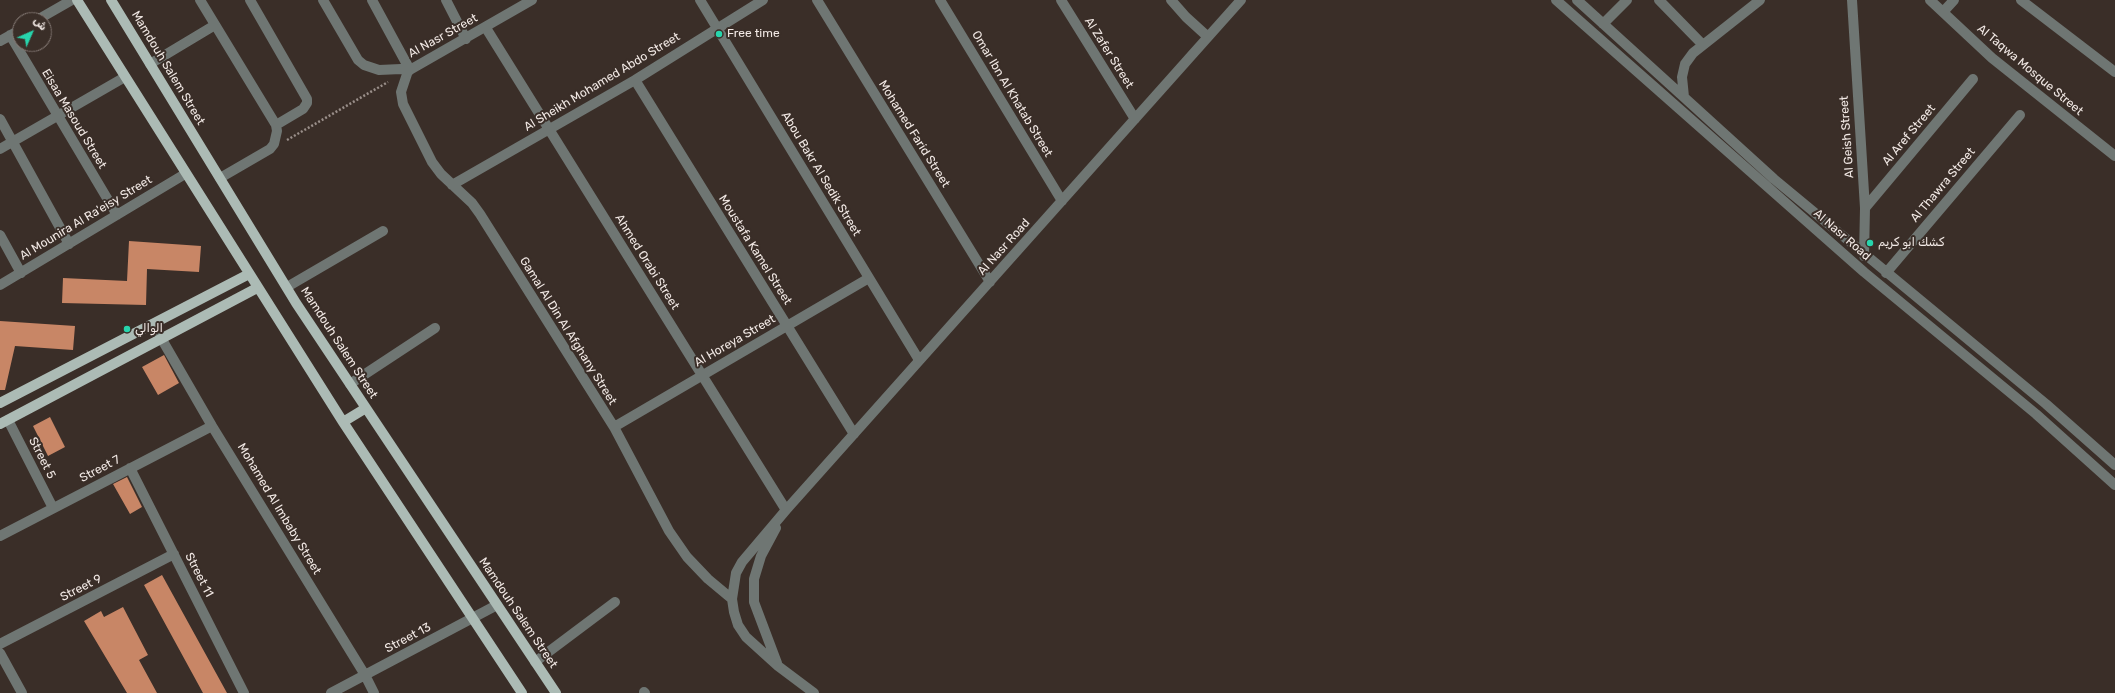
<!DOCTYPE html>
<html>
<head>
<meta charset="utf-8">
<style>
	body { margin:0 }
	#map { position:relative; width:2115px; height:693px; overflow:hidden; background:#3a2e28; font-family:Rubik,"Noto Naskh Arabic",sans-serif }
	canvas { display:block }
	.north { position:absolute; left:12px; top:12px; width:40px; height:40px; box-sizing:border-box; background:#3a2e28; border:1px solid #847974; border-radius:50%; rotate:45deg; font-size:11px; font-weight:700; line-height:16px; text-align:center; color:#f2e9e5 }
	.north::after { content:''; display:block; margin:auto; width:14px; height:18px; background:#27d5ad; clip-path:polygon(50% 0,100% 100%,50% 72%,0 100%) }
</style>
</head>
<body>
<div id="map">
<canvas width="2115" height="693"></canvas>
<div class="north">ش</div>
</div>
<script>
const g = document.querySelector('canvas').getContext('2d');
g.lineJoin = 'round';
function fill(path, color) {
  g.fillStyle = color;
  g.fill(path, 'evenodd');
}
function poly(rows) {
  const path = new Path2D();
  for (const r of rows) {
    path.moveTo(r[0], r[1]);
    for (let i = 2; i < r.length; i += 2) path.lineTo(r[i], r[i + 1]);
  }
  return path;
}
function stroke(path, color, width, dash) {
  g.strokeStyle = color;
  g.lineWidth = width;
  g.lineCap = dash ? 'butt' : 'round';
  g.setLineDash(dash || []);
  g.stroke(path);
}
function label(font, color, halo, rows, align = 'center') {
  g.font = font + ' Rubik,"Noto Naskh Arabic",sans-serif';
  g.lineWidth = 4;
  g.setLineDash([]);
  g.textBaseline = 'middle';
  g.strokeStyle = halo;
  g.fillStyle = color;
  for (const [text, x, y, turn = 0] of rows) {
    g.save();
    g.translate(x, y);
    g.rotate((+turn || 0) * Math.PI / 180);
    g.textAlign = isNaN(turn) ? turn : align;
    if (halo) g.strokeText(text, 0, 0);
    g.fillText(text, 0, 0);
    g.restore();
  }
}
fill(poly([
	[129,241,201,246,199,272,147,269,146,305,62,303,63,278,127,281],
	[0,321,75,326,73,350,15,346,5,390,0,390],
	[164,355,179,383,158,395,142,367],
	[50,417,65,447,48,456,33,426],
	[127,477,142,507,130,514,113,484],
	[162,575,227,693,203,693,144,585],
	[123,607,148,655,139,660,157,693,127,693,84,621,101,611,104,617]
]), '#c88666');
stroke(poly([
	[287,140,388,82]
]), '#9a8f8a', 2.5, [2, 2]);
stroke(poly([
	[200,0,276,125,277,131,274,144,270,149,220,178],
	[250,0,307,99,307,103,303,109,276,125],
	[323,0,358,60,364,65,379,70,401,69,408,71],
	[372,0,410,70],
	[446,0,466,39],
	[700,0,919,360],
	[817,0,990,282],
	[940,0,1062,201],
	[1061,0,1135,119],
	[1171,0,1186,17,1208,37],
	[1556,0,1864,272,2036,414,2115,485],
	[1577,0,1774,179,2046,404,2115,465],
	[1659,0,1703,45],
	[1852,0,1865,208,1864,256],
	[1930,0,1992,58,2115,156],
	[2021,0,2115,72],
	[1943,12,1954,0],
	[37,20,72,0],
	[1603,24,1627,0],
	[486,28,786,510],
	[10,35,117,215],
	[0,41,20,30],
	[150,64,215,25],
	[408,71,401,92,403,104,432,162,441,174,472,203,480,214,614,427,669,531,687,557,708,579,732,599],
	[408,71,532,0],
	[635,80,854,434],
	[1684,97,1682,77,1685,64,1693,53,1760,0],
	[0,119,69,244],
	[0,149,125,77],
	[452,185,635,80,763,0],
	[1865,208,1973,79],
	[0,235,21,273],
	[1886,273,2020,115],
	[0,285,185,174],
	[287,287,383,231],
	[153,324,212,426,365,675,374,693],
	[350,384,435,328],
	[8,420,53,508],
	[614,427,869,278],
	[130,468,244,693],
	[776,528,761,556,754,579,754,602,777,663],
	[0,536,212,426],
	[0,644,174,554],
	[0,653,22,693],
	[535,662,615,602],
	[644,692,645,693],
	[331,693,497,605],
	[814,693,778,666,746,637,738,625,734,612,732,599,736,573,742,562,786,510,1241,0]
]), '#6f7673', 10);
stroke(poly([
	[77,0,343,422,522,693],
	[111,0,296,303,556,693],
	[0,403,249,274],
	[343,422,366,408],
	[0,424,257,288]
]), '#acbbb5', 10);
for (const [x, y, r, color] of [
	[719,34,4,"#27d5ad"],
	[1870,243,4,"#27d5ad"],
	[127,329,4,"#27d5ad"]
]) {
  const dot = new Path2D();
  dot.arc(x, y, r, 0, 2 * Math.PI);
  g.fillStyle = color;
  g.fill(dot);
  stroke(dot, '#3a2e28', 1.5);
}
label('12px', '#f2e9e5', '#3a2e28', [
	["Free time",727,34],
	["كشك ابو كريم",1878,243],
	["الوالي",135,329]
], 'left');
label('12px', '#f2e9e5', '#3a2e28', [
	["Al Nasr Street",443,36,-29],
	["Al Zafer Street",1109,53,58],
	["Mamdouh Salem Street",168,68,59],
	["Al Taqwa Mosque Street",2030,70,40],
	["Al Sheikh Mohamed Abdo Street",602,82,-31],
	["Omar Ibn Al Khatab Street",1012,94,59],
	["Eisaa Masoud Street",74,119,59],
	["Mohamed Farid Street",914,134,58],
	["Al Aref Street",1909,135,-50],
	["Al Geish Street",1847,137,-94],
	["Abou Bakr Al Sedik Street",821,174,59],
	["Al Thawra Street",1943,185,-50],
	["Al Mounira Al Ra'eisy Street",86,218,-31],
	["Al Nasr Road",1842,235,41],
	["Al Nasr Road",1004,247,-48],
	["Moustafa Kamel Street",755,250,58],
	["Ahmed Orabi Street",647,262,58],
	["Gamal Al Din Al Afghany Street",568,331,58],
	["Al Horeya Street",735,341,-30],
	["Mamdouh Salem Street",339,343,57],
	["Street 5",42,458,63],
	["Street 7",100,469,-28],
	["Mohamed Al Imbaby Street",279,509,59],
	["Street 11",199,575,63],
	["Street 9",81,588,-27],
	["Mamdouh Salem Street",518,613,56],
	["Street 13",408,638,-28]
]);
</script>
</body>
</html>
